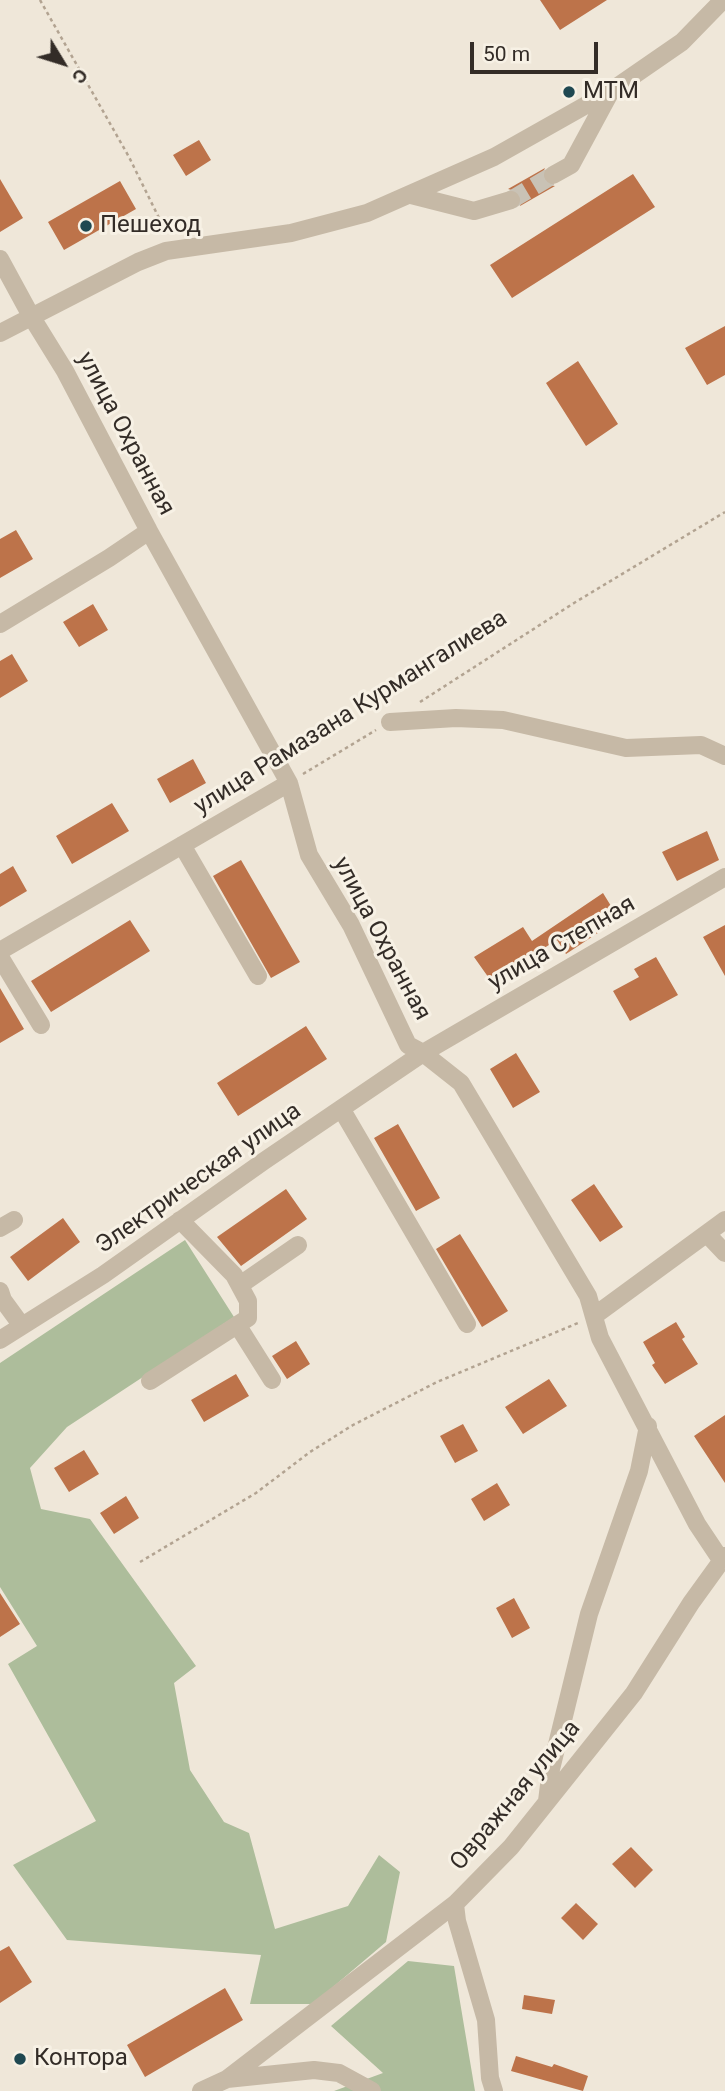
<!DOCTYPE html>
<html>
<head>
<meta charset="utf-8">
<style>
	body { margin:0 }
	#map { position:relative; width:725px; height:2091px; overflow:hidden; background:#efe7d9; font-family:Roboto,sans-serif }
	canvas { display:block }
	.north { position:absolute; left:28px; top:28px; width:70px; height:70px; -webkit-text-stroke:5px #f7f1e5; paint-order:stroke; rotate:128deg; font-size:19px; font-weight:700; line-height:28px; text-align:center; color:#332c27 }
	.north::after { content:''; display:block; margin:auto; width:24px; height:32px; background:#332c27; clip-path:polygon(50% 0,100% 100%,50% 72%,0 100%) }
	.scale { position:absolute; left:470px; top:42px; width:128px; height:32px; box-sizing:border-box; border:4px solid #332c27; border-top:0; padding-left:9px; font-size:21px; line-height:24px; white-space:nowrap; color:#332c27; -webkit-text-stroke:5px #f7f1e5; paint-order:stroke }
</style>
</head>
<body>
<div id="map">
<canvas width="725" height="2091"></canvas>
<div class="north">С</div>
<div class="scale">50 m</div>
</div>
<script>
const g = document.querySelector('canvas').getContext('2d');
g.lineJoin = 'round';
function fill(path, color) {
  g.fillStyle = color;
  g.fill(path, 'evenodd');
}
function poly(rows) {
  const path = new Path2D();
  for (const r of rows) {
    path.moveTo(r[0], r[1]);
    for (let i = 2; i < r.length; i += 2) path.lineTo(r[i], r[i + 1]);
  }
  return path;
}
function stroke(path, color, width, dash) {
  g.strokeStyle = color;
  g.lineWidth = width;
  g.lineCap = dash ? 'butt' : 'round';
  g.setLineDash(dash || []);
  g.stroke(path);
}
function label(font, color, halo, rows, align = 'center') {
  g.font = font + ' Roboto,sans-serif';
  g.lineWidth = 6;
  g.setLineDash([]);
  g.textBaseline = 'middle';
  g.strokeStyle = halo;
  g.fillStyle = color;
  for (const [text, x, y, turn = 0] of rows) {
    g.save();
    g.translate(x, y);
    g.rotate((+turn || 0) * Math.PI / 180);
    g.textAlign = isNaN(turn) ? turn : align;
    if (halo) g.strokeText(text, 0, 0);
    g.fillText(text, 0, 0);
    g.restore();
  }
}
fill(poly([
	[185,1240,234,1317,67,1427,30,1468,41,1509,90,1519,196,1666,174,1683,190,1770,224,1822,249,1833,275,1929,348,1906,379,1855,400,1872,386,1942,313,2004,250,2004,261,1955,67,1940,13,1865,96,1821,8,1664,37,1646,0,1587,0,1363],
	[408,1961,454,1966,475,2091,334,2091,383,2073,331,2026]
]), '#adbd9b');
fill(poly([
	[540,0,607,0,560,30],
	[199,140,211,160,186,176,173,155],
	[545,168,542,174,543,181,548,185,555,186,520,206,522,197,519,192,508,189],
	[633,174,655,207,512,298,490,265],
	[0,179,23,218,0,232],
	[120,181,136,209,64,250,48,222],
	[725,326,725,375,707,385,685,348],
	[578,361,618,424,586,446,546,383],
	[16,530,33,559,0,578,0,539],
	[93,604,108,630,79,647,63,622],
	[12,654,28,681,0,698,0,661],
	[193,759,206,783,170,803,157,779],
	[112,803,129,831,72,864,56,836],
	[707,831,719,860,677,881,662,852],
	[241,860,300,962,271,978,213,876],
	[13,866,27,891,0,907,0,874],
	[603,893,619,919,566,954,557,940,491,981,474,957,523,927,532,941],
	[130,920,150,951,51,1012,31,981],
	[725,925,725,976,703,937],
	[656,957,678,995,630,1021,613,991,639,977,634,969],
	[0,988,24,1029,0,1043],
	[306,1026,327,1059,238,1116,217,1083],
	[516,1053,540,1092,513,1108,490,1069],
	[398,1124,440,1198,416,1211,374,1138],
	[594,1184,623,1227,600,1242,571,1200],
	[286,1189,307,1219,241,1266,217,1237],
	[63,1218,80,1242,28,1281,10,1257],
	[460,1234,508,1311,482,1327,436,1249],
	[676,1322,685,1337,682,1339,698,1364,665,1384,652,1365,655,1363,643,1342],
	[296,1341,310,1364,287,1379,272,1356],
	[236,1374,249,1396,204,1422,191,1400],
	[549,1379,567,1406,523,1434,505,1407],
	[725,1415,725,1483,694,1436],
	[463,1424,478,1451,455,1463,440,1436],
	[84,1450,99,1474,69,1492,54,1468],
	[497,1483,510,1505,484,1521,471,1499],
	[126,1496,139,1518,114,1534,100,1513],
	[0,1593,20,1624,0,1637],
	[514,1598,530,1628,512,1638,496,1608],
	[631,1847,653,1870,635,1888,612,1864],
	[576,1903,598,1924,583,1940,561,1918],
	[9,1946,32,1982,0,2003,0,1951],
	[225,1988,243,2020,145,2077,127,2045],
	[524,1995,555,2000,552,2014,522,2009],
	[516,2056,552,2067,554,2064,588,2076,583,2091,511,2071]
]), '#bd734a');
stroke(poly([
	[511,200,553,175]
]), '#c9c2b5', 18, [18, 9]);
stroke(poly([
	[40,0,129,157,160,220,163,234],
	[420,702,574,603,725,512],
	[303,774,376,730],
	[140,1562,256,1493,310,1452,353,1425,437,1382,578,1323]
]), '#b2a391', 2.5, [3.5, 3.5]);
stroke(poly([
	[553,175,571,165,611,91],
	[411,195,474,211,511,200],
	[0,259,31,316,65,371,149,531,289,783,309,855,351,925,408,1045,423,1053,461,1083,588,1296,600,1338,697,1524,721,1560],
	[0,333,138,262,166,251,291,233,367,213,494,157,611,91,682,42,723,0],
	[0,624,109,558,149,531],
	[390,722,456,718,503,720,626,748,701,745,725,756],
	[182,845,258,976],
	[0,951,289,783],
	[0,957,41,1025],
	[342,1110,467,1324],
	[0,1228,14,1220],
	[707,1234,725,1253],
	[240,1285,298,1245],
	[0,1291,3,1300,22,1326],
	[594,1316,725,1220],
	[238,1326,272,1380],
	[0,1340,103,1275,264,1161,423,1053,725,877],
	[150,1381,248,1318,248,1301,234,1275,180,1220],
	[547,1801,551,1769,589,1614,639,1471,648,1426],
	[455,1904,457,1921,486,2020,490,2078,494,2091],
	[227,2079,314,2070,339,2073,372,2091],
	[201,2091,227,2079,455,1904,511,1847,634,1693,691,1603,725,1556]
]), '#c6b9a6', 18);
for (const [x, y, r, color] of [
	[569,92,7,"#1f4851"],
	[86,226,7,"#1f4851"],
	[20,2059,7,"#1f4851"]
]) {
  const dot = new Path2D();
  dot.arc(x, y, r, 0, 2 * Math.PI);
  g.fillStyle = color;
  g.fill(dot);
  stroke(dot, '#f7f1e5', 2.5);
}
label('24px', '#332c27', '#f7f1e5', [
	["МТМ",583,92],
	["Пешеход",100,226],
	["Контора",34,2059]
], 'left');
label('24px', '#332c27', '#f7f1e5', [
	["улица Охранная",125,434,62],
	["улица Рамазана Курмангалиева",351,713,-32],
	["улица Охранная",381,939,62],
	["улица Степная",562,944,-30],
	["Электрическая улица",199,1179,-35],
	["Овражная улица",516,1796,-50]
]);
</script>
</body>
</html>
